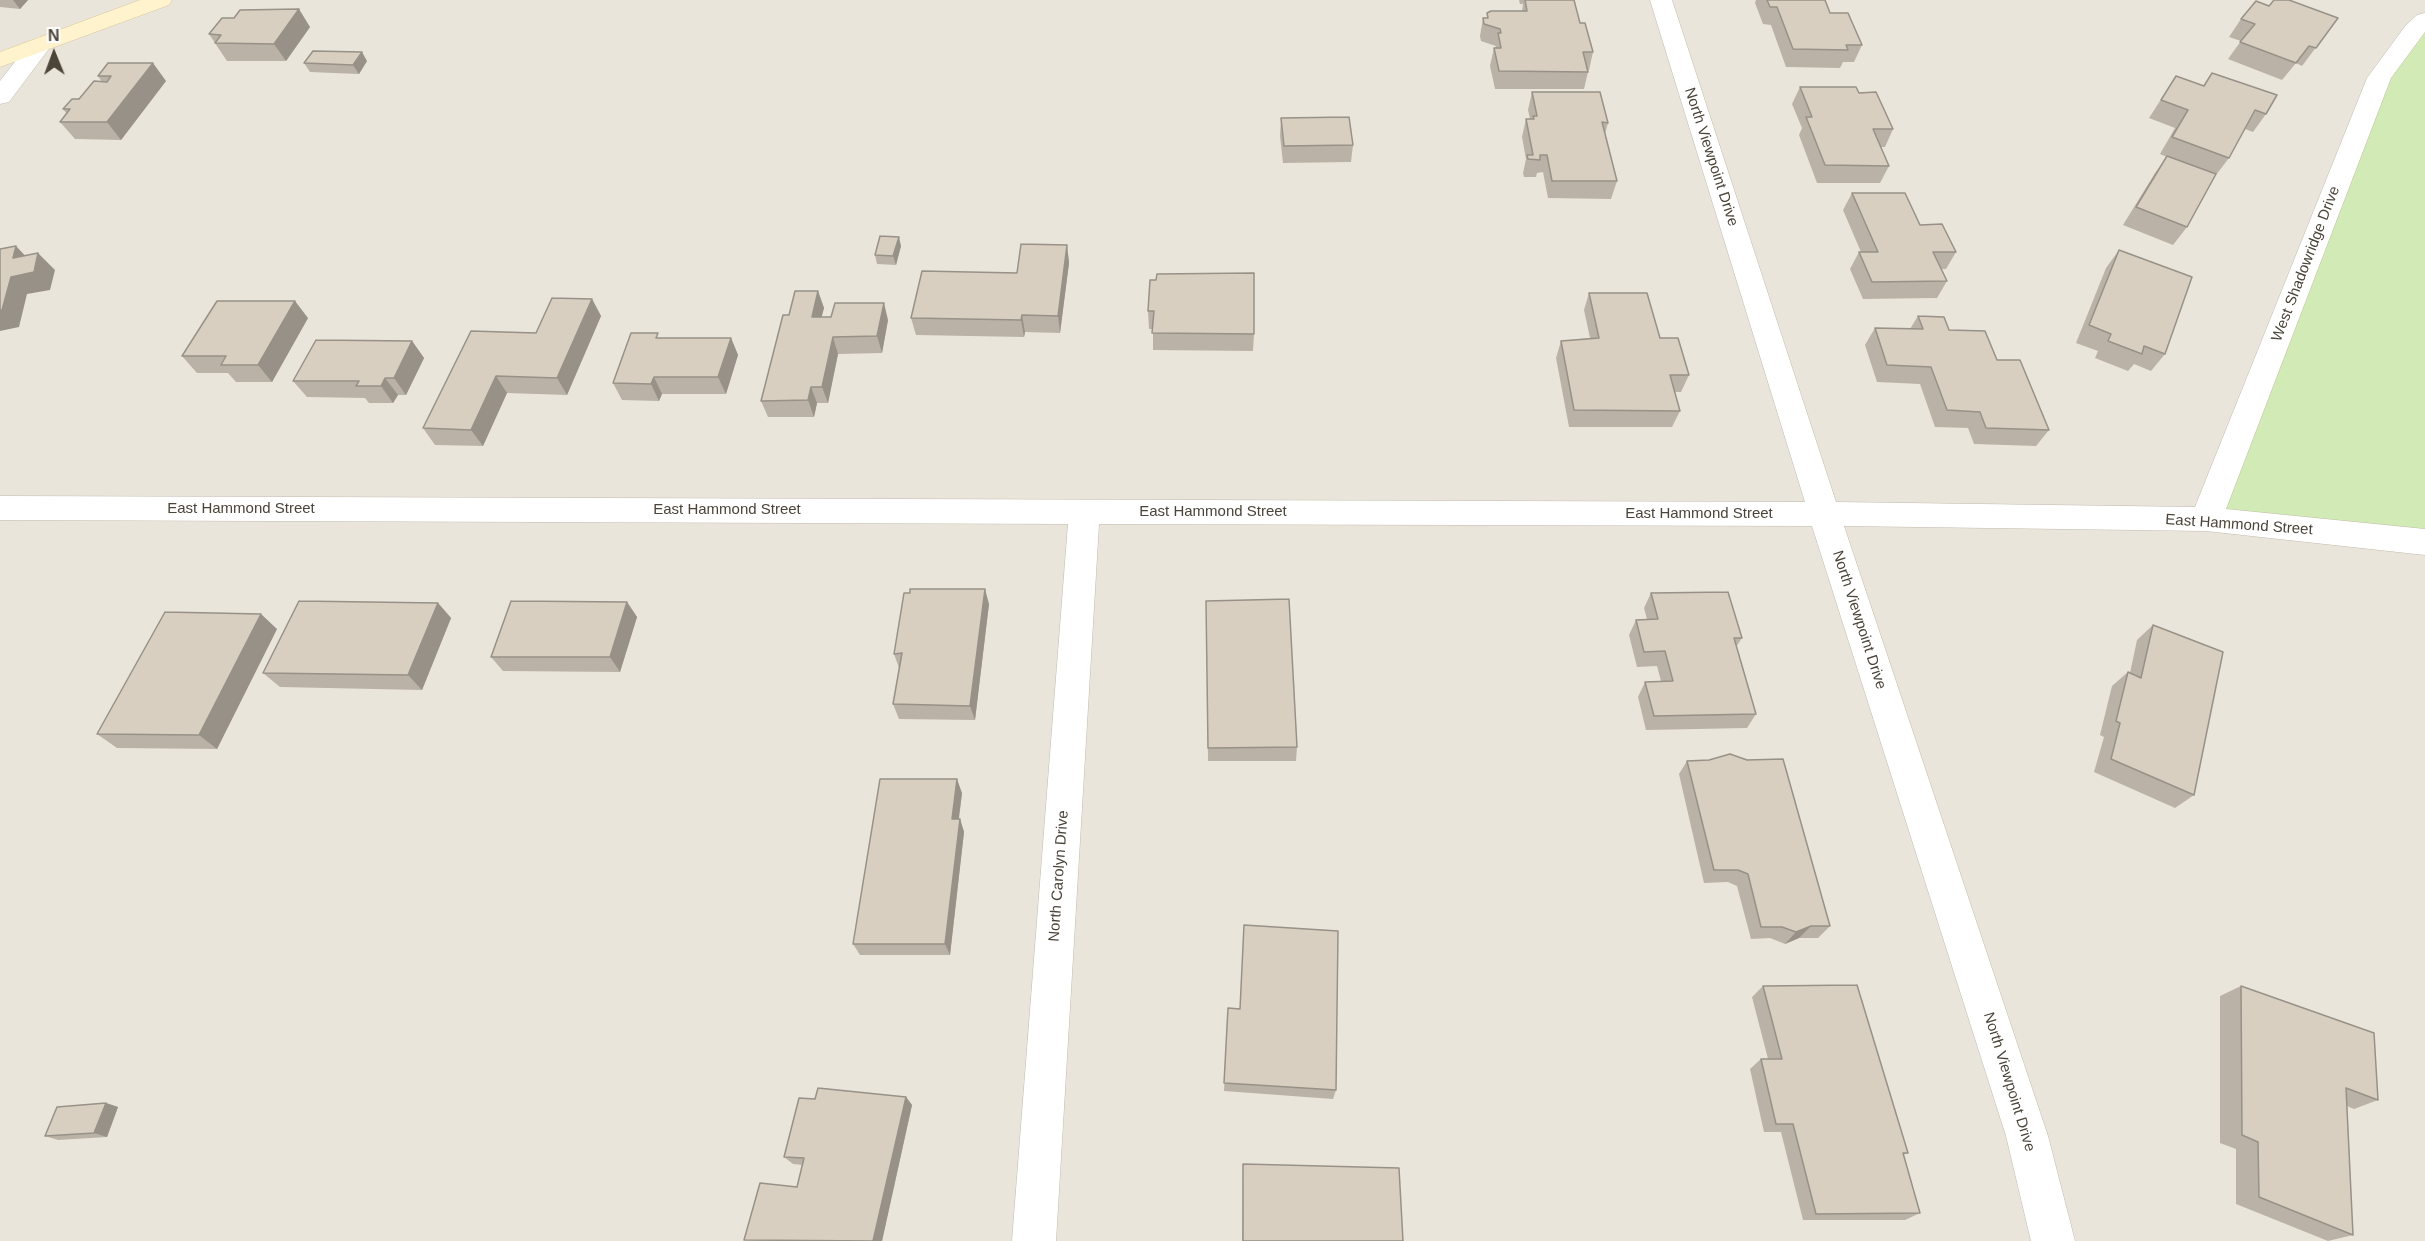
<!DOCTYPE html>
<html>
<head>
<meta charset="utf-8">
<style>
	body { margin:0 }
	#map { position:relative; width:2425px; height:1241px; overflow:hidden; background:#f6f3ec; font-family:Arial,sans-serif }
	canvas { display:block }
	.north { position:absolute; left:24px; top:24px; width:60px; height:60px; -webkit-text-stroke:4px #fff; paint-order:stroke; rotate:359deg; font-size:16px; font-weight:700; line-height:24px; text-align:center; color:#4b4439 }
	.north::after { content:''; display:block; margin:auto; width:21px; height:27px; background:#4b4439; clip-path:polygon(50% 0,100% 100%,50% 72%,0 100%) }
</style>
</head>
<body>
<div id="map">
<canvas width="2425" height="1241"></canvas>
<div class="north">N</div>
</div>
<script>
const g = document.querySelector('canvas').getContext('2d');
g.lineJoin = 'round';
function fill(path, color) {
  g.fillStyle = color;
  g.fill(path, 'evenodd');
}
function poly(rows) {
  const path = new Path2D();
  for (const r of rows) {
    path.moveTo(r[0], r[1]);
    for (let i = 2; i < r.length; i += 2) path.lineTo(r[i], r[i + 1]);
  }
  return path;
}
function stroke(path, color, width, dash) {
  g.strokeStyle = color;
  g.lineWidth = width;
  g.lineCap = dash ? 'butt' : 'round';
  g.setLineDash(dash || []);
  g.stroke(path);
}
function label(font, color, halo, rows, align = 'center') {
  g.font = font + ' Arial,sans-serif';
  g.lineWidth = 5;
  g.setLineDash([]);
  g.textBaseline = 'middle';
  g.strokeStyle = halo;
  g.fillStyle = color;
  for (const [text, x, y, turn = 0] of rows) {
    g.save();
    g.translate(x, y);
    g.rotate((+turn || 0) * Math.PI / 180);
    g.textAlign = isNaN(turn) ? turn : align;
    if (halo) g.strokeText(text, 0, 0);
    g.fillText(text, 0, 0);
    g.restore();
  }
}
fill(poly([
	[0,0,2425,0,2425,1241,0,1241]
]), '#eae5da');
fill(poly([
	[2425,20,2425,542,2206,519,2379,78]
]), '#d2eab5');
const minor = poly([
	[1650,0,1672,0,1836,502,2195,507,2367,78,2406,25,2417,15,2425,13,2425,32,2391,78,2226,509,2425,529,2425,555,2206,531,1844,526,2048,1136,2075,1241,2031,1241,2006,1136,1812,526,1099,524,1056,1241,1012,1241,1068,524,0,520,0,496,1805,502,1650,0],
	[39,39,47,41,51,46,9,102,0,104,0,81,31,41,39,39]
]);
const secondary = poly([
	[140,0,172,0,169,5,0,67,0,52,140,0]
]);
stroke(minor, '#c2bbae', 1);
stroke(secondary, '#d6c79b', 1);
fill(minor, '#fff');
fill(secondary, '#fff3cd');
fill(poly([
	[0,0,40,0,28,0,20,9,0,7],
	[1519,0,1574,0,1580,23,1593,52,1589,70,1588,70,1588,72,1584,89,1495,89,1490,66,1494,48,1495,48,1496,46,1481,41,1480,36,1483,18,1487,18,1487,13,1522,11,1523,4,1520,4],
	[1756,0,1825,0,1830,13,1862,45,1854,62,1843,62,1840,68,1786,67,1771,25,1763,24,1755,3],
	[2269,6,2338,18,2302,66,2296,63,2282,80,2228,59,2241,41,2229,37,2241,19],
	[310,27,286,61,227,61,209,34],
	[367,61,359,74,310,72,304,63],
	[108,63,166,81,121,140,75,139,60,122,67,114,63,109,79,99,102,82,98,76],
	[2212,73,2266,114,2253,132,2245,129,2229,158,2216,175,2187,227,2173,245,2123,225,2155,173,2167,157,2160,154,2175,128,2149,118,2176,76,2203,86],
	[1800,87,1893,129,1885,147,1881,147,1889,166,1880,183,1817,183,1799,135,1802,128,1792,104],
	[1532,92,1608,123,1605,134,1617,181,1611,199,1548,198,1543,172,1537,173,1536,177,1524,177,1523,173,1526,159,1522,137,1526,119,1530,119,1528,110],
	[1281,118,1353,145,1351,162,1283,163,1280,136],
	[1852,193,1920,225,1956,252,1946,269,1942,269,1947,281,1937,298,1863,299,1850,269,1859,252,1861,252,1843,210],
	[1067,245,1069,263,1060,333,1025,332,1024,337,916,335,911,318,1017,273],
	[901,246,896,265,877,264,875,255],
	[2119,250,2165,354,2151,371,2134,364,2128,371,2095,358,2098,351,2076,343,2106,268],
	[1156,280,1254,334,1253,351,1153,350,1153,329,1149,329,1148,311],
	[818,291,824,308,821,317,888,320,882,353,838,354,828,403,817,403,814,417,768,417,761,401,789,315],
	[1589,293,1660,338,1689,375,1681,392,1675,392,1680,411,1672,427,1569,427,1556,358,1561,341,1590,338,1584,310],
	[592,299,601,316,567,395,507,393,483,446,435,445,423,428,536,333],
	[1918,316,1949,330,1997,360,2049,430,2036,446,1974,444,1968,428,1935,427,1920,384,1877,382,1865,345,1875,328,1910,329],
	[308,318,272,382,236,382,228,373,197,373,182,356],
	[661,338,731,338,738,355,726,394,662,394,659,401,622,400,613,383],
	[412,341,424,358,406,395,398,395,393,403,369,403,365,398,307,397,293,381],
	[1651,593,1742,638,1736,647,1756,714,1747,728,1646,730,1638,697,1645,682,1661,681,1657,666,1637,667,1629,635,1636,620,1647,619,1644,608],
	[1206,601,1297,747,1296,761,1208,761],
	[627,602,637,617,620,672,503,671,491,657],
	[438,603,451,618,422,690,280,687,263,673],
	[989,604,975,720,899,719,893,704,899,668,894,654],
	[2153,625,2194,795,2175,808,2094,772,2104,737,2100,735,2112,686,2128,672,2130,673,2137,640],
	[277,629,217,749,117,748,97,734],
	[1687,761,1830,926,1818,938,1799,938,1785,944,1770,938,1751,939,1737,886,1728,882,1704,883,1679,774],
	[962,793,959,819,960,819,964,832,950,955,860,955,853,944],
	[1763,986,1908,1153,1903,1155,1920,1213,1905,1220,1803,1220,1781,1132,1764,1132,1750,1069,1761,1059,1768,1059,1752,997],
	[2241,986,2378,1100,2354,1109,2347,1106,2353,1235,2328,1241,2236,1204,2236,1149,2220,1143,2220,996],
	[1228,1008,1336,1090,1333,1099,1224,1091],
	[906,1097,912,1105,882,1241,744,1240,797,1187,803,1165,793,1164,784,1157,815,1099],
	[106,1103,118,1107,107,1137,58,1140,45,1136],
	[1243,1164,1403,1241,1242,1241]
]), '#bab2a6');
fill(poly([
	[13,0,28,0,20,9],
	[299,9,310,27,286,61,274,44],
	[362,52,367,61,359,74,353,65],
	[153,63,166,81,121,140,107,122],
	[899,237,901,246,896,265,893,256],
	[1067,245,1069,263,1060,333,1058,316],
	[16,246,32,263,38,253,55,270,50,290,27,294,19,327,0,331,0,310,11,277,13,258],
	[818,291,824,308,817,335,812,317],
	[592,299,601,316,567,395,557,378],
	[295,301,308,318,272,382,258,365],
	[884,303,888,320,882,353,877,336],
	[1022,315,1025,332,1024,337,1021,320],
	[833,337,838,354,828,403,822,387],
	[731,338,738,355,726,394,718,377],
	[412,341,424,358,406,395,394,378],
	[496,376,507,393,483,446,471,430],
	[654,377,662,394,659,401,651,384],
	[385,378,398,395,393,403,381,386],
	[811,387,817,403,814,417,808,400],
	[985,589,989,604,975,720,970,706],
	[627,602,637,617,620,672,610,657],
	[438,603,451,618,422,690,408,675],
	[261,614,277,629,217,749,199,735],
	[957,779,962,793,957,831,952,819],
	[960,819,964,832,950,955,945,944],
	[1811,926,1799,938,1785,944,1796,932],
	[906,1097,912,1105,882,1241,873,1241],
	[106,1103,118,1107,107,1137,94,1133]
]), '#979187');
const building = poly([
	[1525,0,1574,0,1580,23,1585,23,1593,52,1583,52,1588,72,1499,71,1494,48,1501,48,1498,33,1501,33,1500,29,1484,24,1483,18,1488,18,1487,13,1491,11,1527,11,1525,0],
	[1767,0,1825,0,1830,13,1848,13,1862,45,1846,45,1848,50,1793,49,1777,7,1770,7,1767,0],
	[2274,0,2289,0,2338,18,2316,48,2309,46,2296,63,2240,42,2255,24,2241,19,2256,1,2269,6,2274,0],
	[299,9,274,44,215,43,221,35,209,34,222,18,234,18,240,10,299,9],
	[313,51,362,52,353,65,304,63,313,51],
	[108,63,153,63,107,122,60,122,70,109,63,109,72,99,79,99,94,81,107,82,111,76,98,76,108,63],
	[2212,73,2277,95,2266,114,2255,110,2229,158,2172,137,2188,110,2161,100,2176,76,2204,86,2212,73],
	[1800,87,1856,87,1859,93,1876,92,1893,129,1873,129,1889,166,1825,165,1806,117,1812,117,1800,87],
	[1532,92,1600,92,1608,123,1602,122,1617,181,1552,181,1547,155,1540,155,1540,160,1528,159,1527,155,1533,155,1526,119,1534,119,1533,116,1537,116,1532,92],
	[1349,117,1353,145,1284,146,1281,118,1349,117],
	[2167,156,2216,174,2187,227,2136,207,2167,156],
	[1852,193,1905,193,1920,225,1942,224,1956,252,1933,252,1947,281,1872,282,1859,252,1878,252,1852,193],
	[880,236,899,237,893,256,875,255,880,236],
	[1021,244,1067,245,1058,316,1022,315,1021,320,911,318,922,271,1017,273,1021,244],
	[16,246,13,258,38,253,34,272,11,277,2,310,0,310,0,249,16,246],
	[2119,250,2192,277,2165,354,2144,346,2142,354,2108,341,2111,334,2089,325,2119,250],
	[1254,273,1254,334,1152,333,1154,311,1148,311,1150,280,1156,280,1157,274,1254,273],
	[795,291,818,291,812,317,831,317,835,303,884,303,877,336,833,337,822,387,811,387,808,400,761,401,783,315,789,315,795,291],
	[1589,293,1647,293,1660,338,1678,338,1689,375,1670,375,1680,411,1574,410,1561,341,1599,338,1589,293],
	[552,298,592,299,557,378,496,376,471,430,423,428,471,331,536,333,552,298],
	[217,301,295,301,258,365,221,365,226,356,182,356,217,301],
	[1918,316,1944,317,1949,330,1985,331,1997,360,2020,360,2049,430,1986,428,1980,412,1947,410,1931,367,1887,365,1875,328,1923,329,1918,316],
	[631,333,658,333,656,338,731,338,718,377,654,377,651,384,613,383,631,333],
	[316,340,412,341,394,378,385,378,381,386,356,386,359,381,293,381,316,340],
	[910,589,985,589,970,706,893,704,902,653,894,654,904,593,910,593,910,589],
	[1728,592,1742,638,1734,638,1756,714,1654,716,1645,682,1673,681,1665,651,1644,652,1636,620,1658,619,1651,593,1728,592],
	[1289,599,1297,747,1208,748,1206,601,1289,599],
	[299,601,438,603,408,675,263,673,299,601],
	[511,601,627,602,610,657,491,657,511,601],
	[165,612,261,614,199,735,97,734,165,612],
	[2153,625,2223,652,2194,795,2111,759,2120,723,2116,721,2128,672,2141,678,2153,625],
	[1730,754,1747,760,1783,759,1830,926,1811,926,1796,932,1782,927,1761,927,1748,874,1738,870,1714,870,1687,761,1709,760,1730,754],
	[880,779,957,779,952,819,960,819,945,944,853,944,880,779],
	[1244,925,1338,931,1336,1090,1224,1083,1228,1008,1240,1009,1244,925],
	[1857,985,1908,1153,1903,1153,1920,1213,1816,1214,1793,1124,1776,1124,1761,1059,1782,1059,1763,986,1857,985],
	[2241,986,2374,1033,2378,1100,2346,1088,2353,1235,2259,1197,2258,1142,2242,1135,2241,986],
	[818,1088,906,1097,873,1241,744,1240,760,1183,797,1187,804,1158,784,1157,799,1098,815,1099,818,1088],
	[106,1103,94,1133,45,1136,57,1107,106,1103],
	[1243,1164,1399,1168,1403,1241,1243,1241,1243,1164]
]);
fill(building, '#d8cfc1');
stroke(building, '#979187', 1.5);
label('15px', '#4b4439', '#fff', [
	["North Viewpoint Drive",1711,157,72],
	["West Shadowridge Drive",2306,264,-69],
	["East Hammond Street",241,509],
	["East Hammond Street",727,510],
	["East Hammond Street",1213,512],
	["East Hammond Street",1699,514],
	["East Hammond Street",2239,525,4],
	["North Viewpoint Drive",1859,620,72],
	["North Carolyn Drive",1059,876,-86],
	["North Viewpoint Drive",2009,1082,73]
]);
</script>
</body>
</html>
